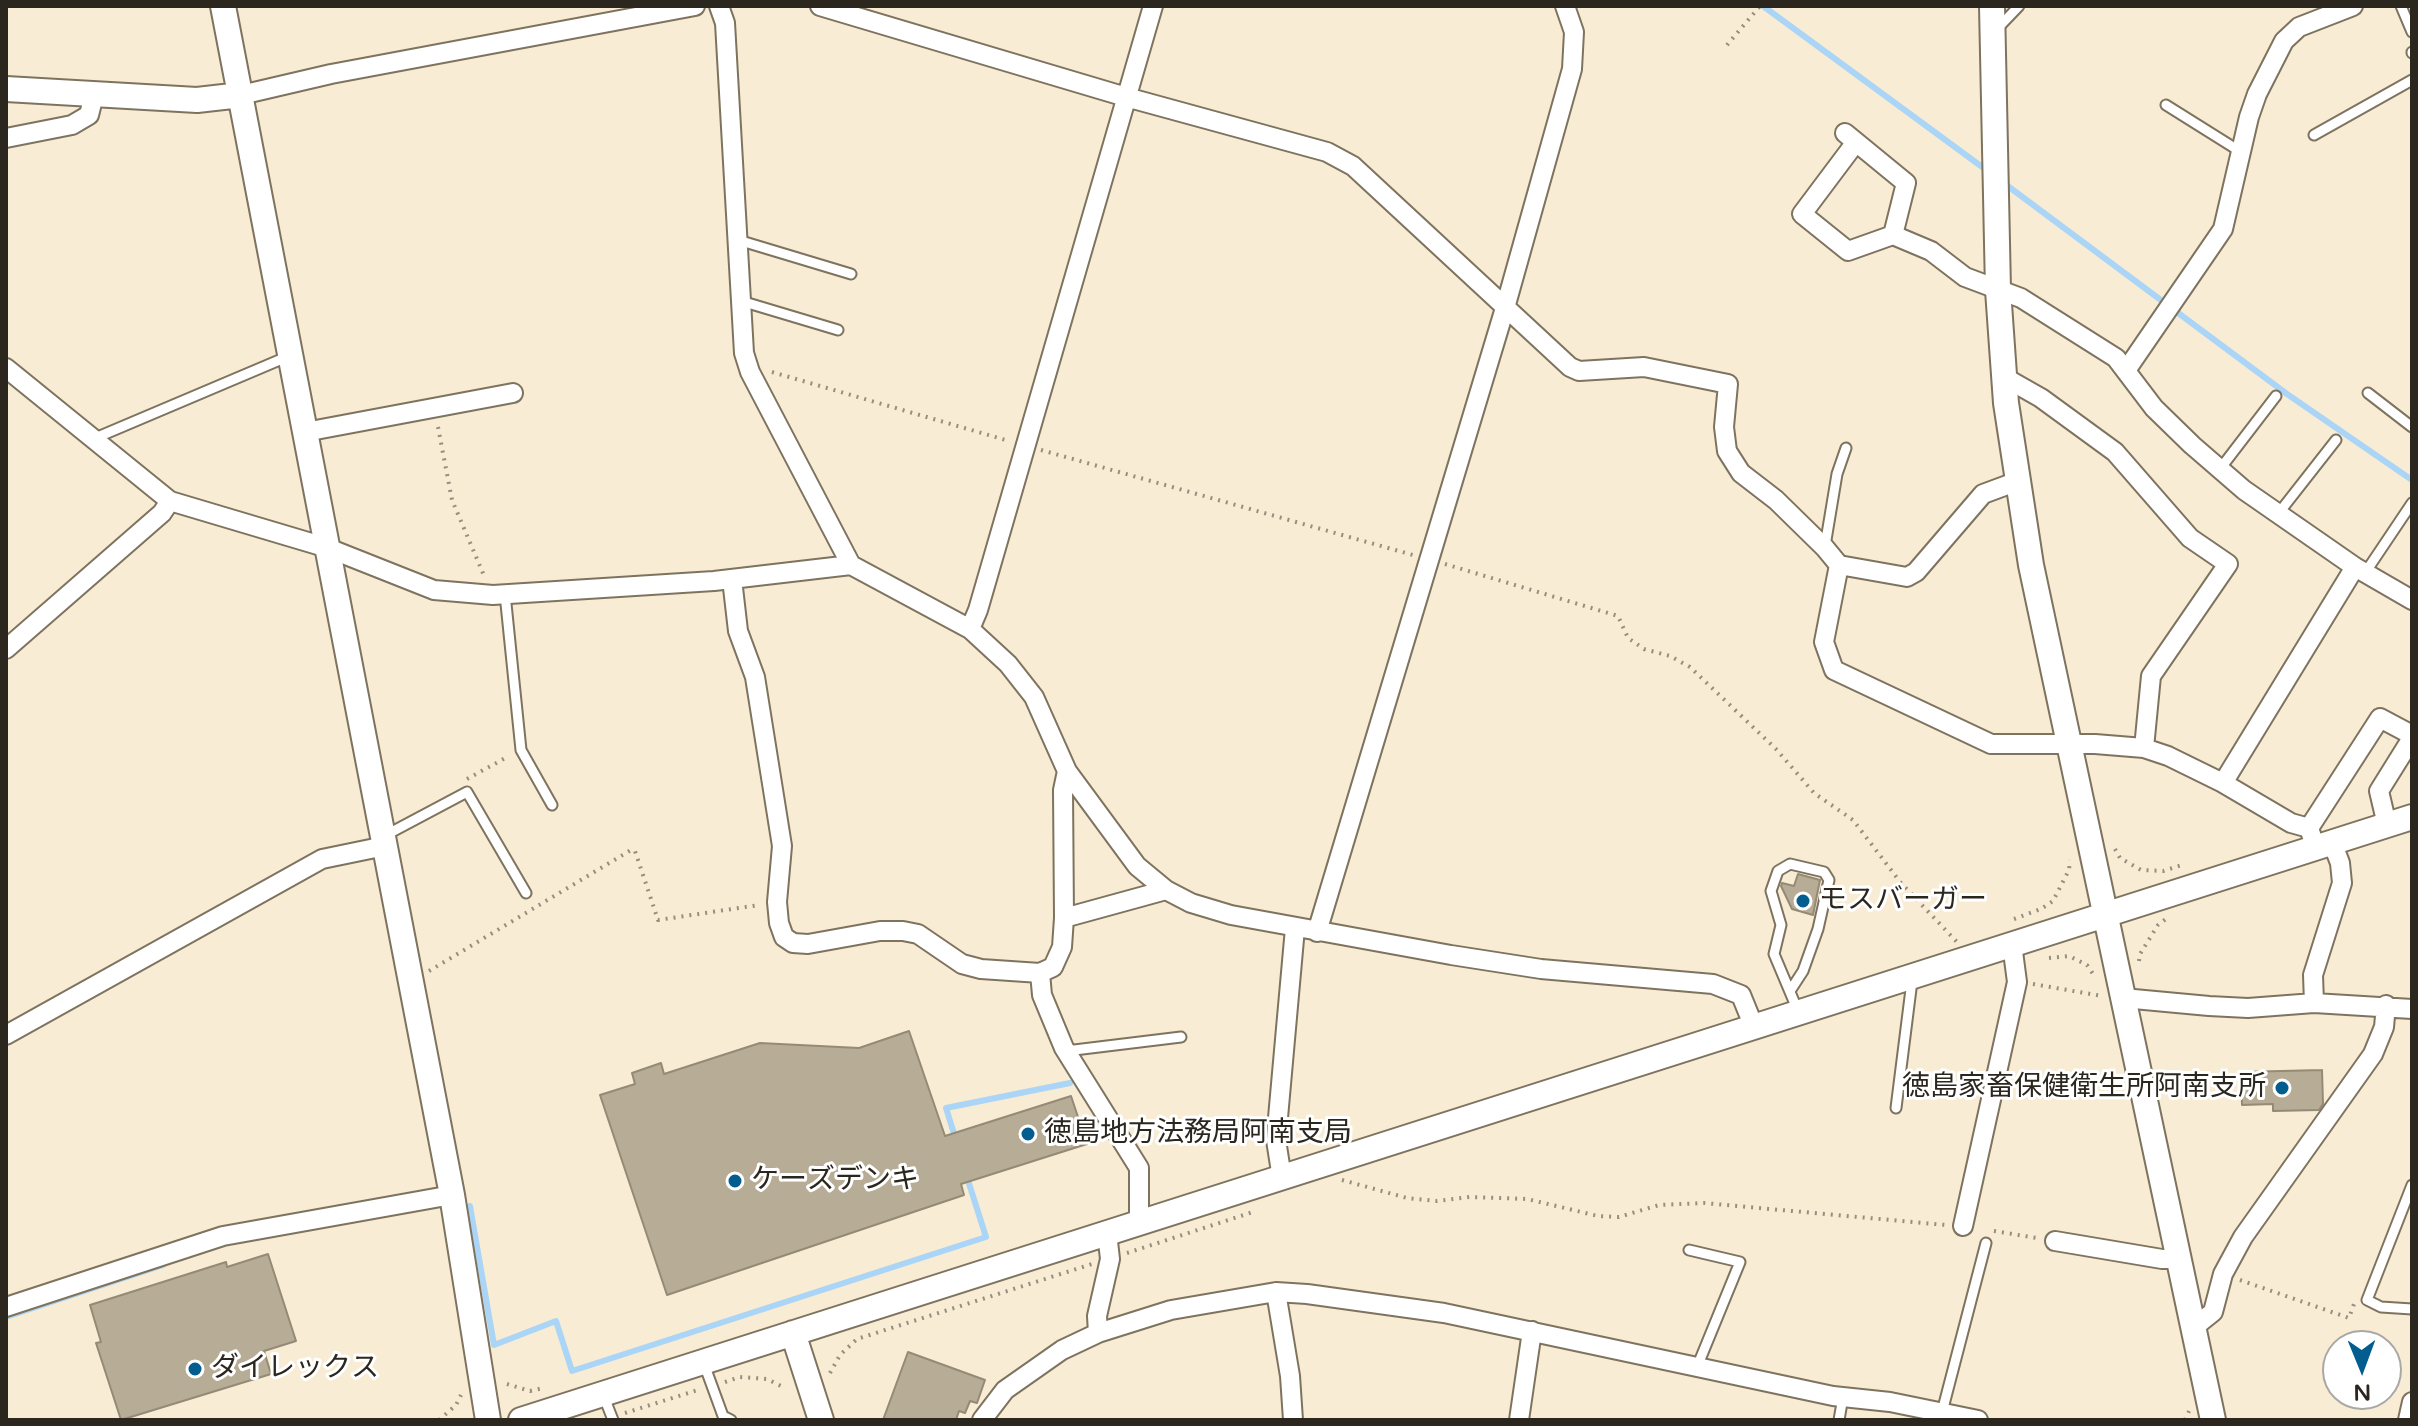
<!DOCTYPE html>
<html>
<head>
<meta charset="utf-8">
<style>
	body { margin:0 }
	#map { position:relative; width:2418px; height:1426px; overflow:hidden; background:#f8ecd5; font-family:"Varela Round",sans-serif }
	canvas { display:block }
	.frame { position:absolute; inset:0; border:8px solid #2b261e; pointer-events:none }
	.north { position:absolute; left:2322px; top:1330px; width:80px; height:80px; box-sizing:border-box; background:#fff; border:2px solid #aaa8a5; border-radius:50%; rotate:179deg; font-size:22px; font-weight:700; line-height:32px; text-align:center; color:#2b261e }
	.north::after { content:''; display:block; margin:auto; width:28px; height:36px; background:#035d8e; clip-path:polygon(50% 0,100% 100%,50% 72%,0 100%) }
</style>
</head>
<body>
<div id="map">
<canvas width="2418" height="1426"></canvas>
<div class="frame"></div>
<div class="north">N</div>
</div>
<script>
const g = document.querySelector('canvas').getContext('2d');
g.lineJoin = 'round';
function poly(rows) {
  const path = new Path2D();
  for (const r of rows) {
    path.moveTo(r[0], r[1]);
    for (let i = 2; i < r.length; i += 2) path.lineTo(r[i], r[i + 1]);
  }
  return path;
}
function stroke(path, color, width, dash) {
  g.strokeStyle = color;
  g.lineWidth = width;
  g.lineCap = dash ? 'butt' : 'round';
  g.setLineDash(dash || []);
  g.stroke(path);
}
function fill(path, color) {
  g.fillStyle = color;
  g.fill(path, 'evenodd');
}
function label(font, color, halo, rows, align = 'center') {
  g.font = font + ' "Varela Round","Noto Sans JP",sans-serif';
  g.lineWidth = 6;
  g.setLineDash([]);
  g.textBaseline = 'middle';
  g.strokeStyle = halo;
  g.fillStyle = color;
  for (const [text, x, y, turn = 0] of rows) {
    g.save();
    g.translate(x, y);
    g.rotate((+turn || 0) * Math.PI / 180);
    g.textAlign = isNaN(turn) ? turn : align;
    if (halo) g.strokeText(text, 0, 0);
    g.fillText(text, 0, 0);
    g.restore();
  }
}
stroke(poly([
	[1763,6,1989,172],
	[2001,181,2287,394,2412,480],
	[956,1140,946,1108,1070,1083],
	[470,1206,494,1345,556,1321,572,1371,986,1237,966,1174],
	[6,1317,163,1265]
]), '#abd5f6', 6);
const building = poly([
	[1798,874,1820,880,1813,915,1792,909,1781,886,1782,883,1794,886,1798,874],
	[909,1031,945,1136,1071,1096,1087,1144,961,1184,964,1195,667,1295,600,1095,635,1084,632,1073,661,1063,664,1074,760,1043,859,1048,909,1031],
	[2322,1070,2323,1104,2319,1110,2273,1111,2273,1104,2242,1105,2241,1072,2322,1070],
	[268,1254,296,1341,264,1351,271,1374,121,1420,96,1343,101,1342,90,1305,226,1262,227,1267,268,1254],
	[908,1352,985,1380,977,1403,970,1401,965,1413,959,1411,956,1420,883,1420,908,1352]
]);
fill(building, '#b7ac96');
stroke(building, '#958a75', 2);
const service = poly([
	[2401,6,2412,32],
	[1996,30,2019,6],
	[2412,52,2412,53],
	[2166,105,2241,152],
	[2314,135,2412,80],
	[738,240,851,274],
	[741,301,838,330],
	[2368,393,2412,427],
	[93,439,289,356],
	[2220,469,2276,396],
	[2278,514,2336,440],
	[1825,546,1837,474,1846,448],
	[2365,573,2412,503],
	[505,594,521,750,552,805],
	[386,835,467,792,526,893],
	[1790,991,1803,971,1818,929,1829,880,1824,872,1790,864,1778,871,1771,891,1781,925,1774,954,1798,1011],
	[1066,1051,1181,1037],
	[1896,1108,1912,981],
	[2412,1185,2367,1300,2381,1307,2412,1309],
	[1689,1250,1740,1262,1697,1367],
	[704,1364,723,1416,731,1420],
	[604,1397,613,1420],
	[1942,1412,1986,1243],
	[1839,1420,1843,1397]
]);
const minor = poly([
	[719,6,725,23,744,353,750,372,851,565],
	[820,6,1126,97,1327,152,1353,166,1570,367,1579,371,1644,367,1728,384,1724,427,1727,451,1741,473,1776,500,1825,548,1839,565,1824,642,1834,670,1991,744,2095,744,2144,748,2168,756,2223,783,2291,823,2309,828],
	[241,95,331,74,695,6],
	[1845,133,1906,183,1893,235],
	[6,138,72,125,89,115,94,95],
	[1856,142,1802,214,1848,251,1893,235,1931,251,1965,277,2021,298,2116,358,2154,408,2192,445,2244,490,2355,567,2412,600],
	[6,368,170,501,328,548,434,590,493,595,714,581,851,565,970,629,1008,664,1034,697,1067,771,1137,866,1166,890,1191,903,1231,915,1451,955,1541,969,1713,984,1741,995,1754,1027],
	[2127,369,2223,229,2249,117,2257,94,2284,41,2299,27,2353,6],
	[2004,377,2041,398,2115,452,2190,538,2228,564,2151,676,2144,748],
	[305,432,513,393],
	[1839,565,1907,577,1916,572,1983,494,2018,481],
	[732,579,738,631,755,677,782,846,777,902,779,923,784,937,793,943,808,944,880,931,903,931,918,934,962,964,981,969,1040,973,1053,967,1062,947,1064,918,1063,790,1067,771],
	[970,629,978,610,1153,6],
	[6,649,162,513,170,501],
	[2223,783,2355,567],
	[2387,825,2379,791,2412,738],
	[2312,837,2309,828,2380,718,2412,735],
	[1064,918,1166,890],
	[1317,932,1505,308,1572,69,1574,32,1565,6],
	[1040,973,1042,995,1064,1048,1139,1168,1139,1223],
	[2123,998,2209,1006,2248,1008,2314,1003,2412,1009],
	[2314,1003,2313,975,2342,883,2340,863,2332,842],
	[6,1035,322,859,385,846],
	[1282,1178,1276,1140,1295,928],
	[1963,1226,2017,982,2012,944],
	[2055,1241,2162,1259,2179,1259],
	[1276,1292,1290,1376,1293,1420],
	[6,1307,223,1236,452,1195],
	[2193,1328,2213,1312,2223,1274,2243,1237,2373,1054,2384,1027,2386,1005],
	[1098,1333,1097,1316,1110,1259,1107,1233],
	[982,1420,1005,1390,1062,1350,1098,1333,1171,1310,1276,1292,1307,1294,1444,1313,1833,1396,1890,1402,1978,1420],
	[1519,1420,1532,1331],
	[2408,1420,2412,1402]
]);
const tertiary = poly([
	[223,6,452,1195,488,1420],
	[1992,6,1998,290,2006,403,2031,565,2213,1420],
	[6,89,197,100,241,95],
	[793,1333,821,1420],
	[521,1420,2412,817]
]);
stroke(service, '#7e735f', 13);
stroke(minor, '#7e735f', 22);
stroke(tertiary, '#7e735f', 28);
stroke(poly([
	[1727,45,1760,6],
	[772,372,1009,441],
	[438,427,452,500,485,578],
	[1041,450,1413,555],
	[1445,564,1618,616,1628,638,1644,649,1670,656,1690,667,1776,749,1814,793,1853,820,1901,883,1957,942],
	[467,779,509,756],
	[2115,849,2120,858,2141,870,2163,871,2185,864],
	[2014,919,2041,909,2053,901,2069,870,2070,860],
	[2049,958,2069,956,2087,965,2095,977],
	[2139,961,2140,954,2158,925,2166,919],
	[429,971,631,850,635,851,658,920,759,905],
	[2033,984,2102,996],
	[1342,1180,1407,1198,1437,1201,1470,1197,1527,1199,1598,1216,1619,1217,1659,1205,1704,1203,1946,1225],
	[1994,1231,2037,1238],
	[1127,1253,1256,1211],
	[2240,1280,2349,1318,2354,1304],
	[830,1373,840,1355,857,1339,1092,1264],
	[725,1382,740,1377,767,1379,783,1387],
	[507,1384,530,1391,543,1388],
	[625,1413,701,1389],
	[439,1420,456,1405,461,1395],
	[2185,1420,2189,1411]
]), '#968e7e', 4, [2, 6]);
stroke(service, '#fff', 9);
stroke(minor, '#fff', 18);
stroke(tertiary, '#fff', 24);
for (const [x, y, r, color] of [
	[1803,901,8,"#035d8e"],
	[2282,1088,8,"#035d8e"],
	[1028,1134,8,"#035d8e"],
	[735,1181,8,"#035d8e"],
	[195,1369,8,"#035d8e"]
]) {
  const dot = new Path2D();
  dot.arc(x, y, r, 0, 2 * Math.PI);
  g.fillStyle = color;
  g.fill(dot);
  stroke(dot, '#fff', 3);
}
label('28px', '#2b261e', '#fff', [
	["モスバーガー",1819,901],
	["徳島家畜保健衛生所阿南支所",2266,1088,"right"],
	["徳島地方法務局阿南支局",1044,1134],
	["ケーズデンキ",751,1181],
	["ダイレックス",211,1369]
], 'left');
</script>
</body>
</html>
